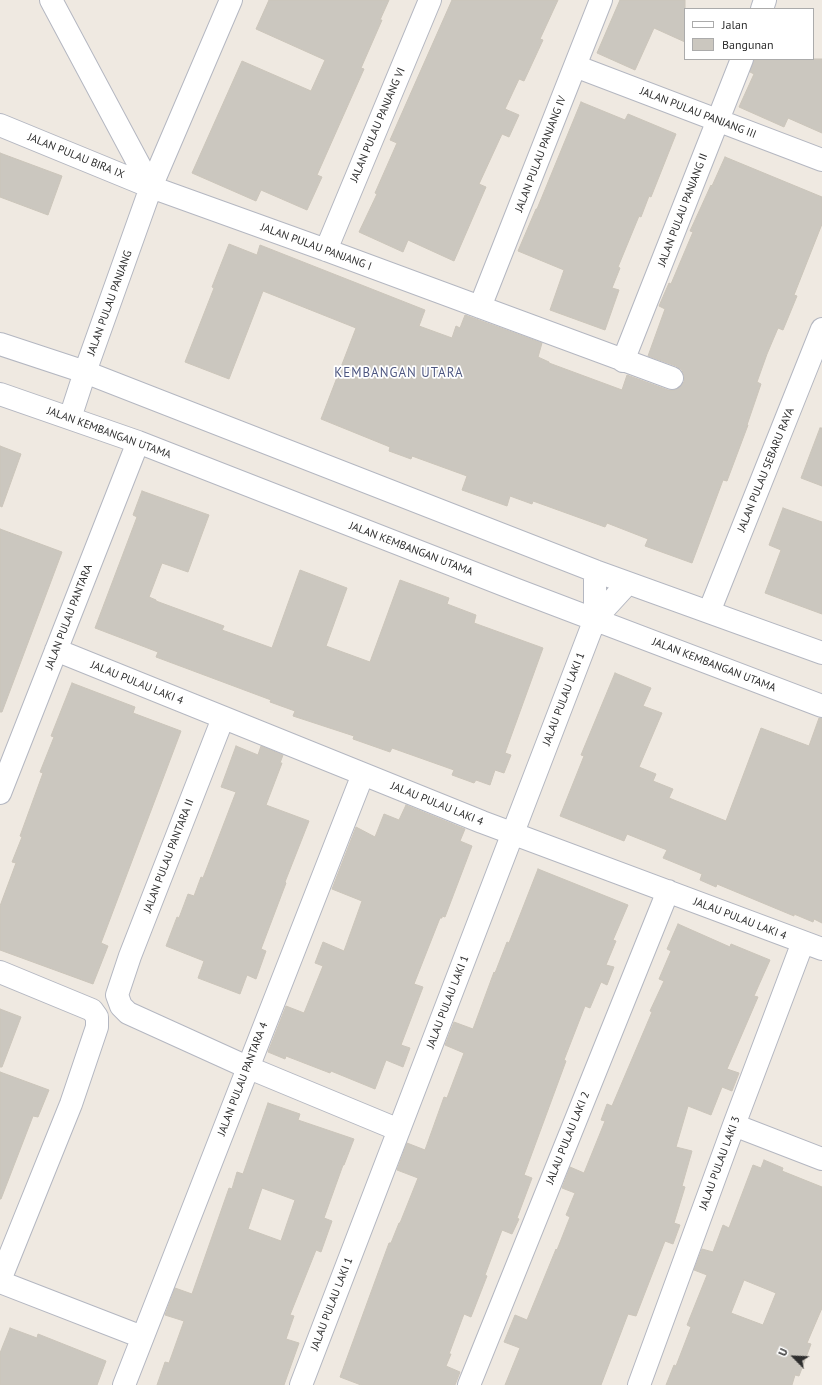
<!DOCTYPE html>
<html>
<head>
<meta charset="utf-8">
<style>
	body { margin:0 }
	#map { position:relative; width:822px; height:1385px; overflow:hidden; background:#efe9e1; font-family:"PT Sans",sans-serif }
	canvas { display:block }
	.legend { position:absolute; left:684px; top:8px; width:130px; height:52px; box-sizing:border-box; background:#fff; border:1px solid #ababab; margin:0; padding:5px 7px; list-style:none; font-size:12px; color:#2e2e2e }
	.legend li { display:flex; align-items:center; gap:8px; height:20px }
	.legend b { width:20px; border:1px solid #ababab }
	.north { position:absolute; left:774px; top:1337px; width:40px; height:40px; -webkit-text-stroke:3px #fff; paint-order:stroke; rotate:294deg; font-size:11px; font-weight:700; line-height:16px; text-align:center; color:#2e2e2e }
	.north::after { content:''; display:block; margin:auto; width:14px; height:18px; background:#2e2e2e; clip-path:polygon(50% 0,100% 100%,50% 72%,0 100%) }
</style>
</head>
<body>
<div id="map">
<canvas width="822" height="1385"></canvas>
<ul class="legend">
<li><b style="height:5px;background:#fff"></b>Jalan</li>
<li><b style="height:11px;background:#cbc7bf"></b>Bangunan</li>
</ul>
<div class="north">U</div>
</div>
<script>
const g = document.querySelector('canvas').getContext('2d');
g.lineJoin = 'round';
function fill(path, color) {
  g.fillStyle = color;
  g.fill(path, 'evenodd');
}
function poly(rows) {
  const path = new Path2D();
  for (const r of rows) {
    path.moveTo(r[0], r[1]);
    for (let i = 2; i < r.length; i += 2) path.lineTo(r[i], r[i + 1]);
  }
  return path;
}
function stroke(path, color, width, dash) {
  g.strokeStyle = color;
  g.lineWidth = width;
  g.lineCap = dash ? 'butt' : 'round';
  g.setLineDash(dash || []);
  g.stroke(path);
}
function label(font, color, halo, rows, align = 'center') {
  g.font = font + ' "PT Sans",sans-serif';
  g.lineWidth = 3.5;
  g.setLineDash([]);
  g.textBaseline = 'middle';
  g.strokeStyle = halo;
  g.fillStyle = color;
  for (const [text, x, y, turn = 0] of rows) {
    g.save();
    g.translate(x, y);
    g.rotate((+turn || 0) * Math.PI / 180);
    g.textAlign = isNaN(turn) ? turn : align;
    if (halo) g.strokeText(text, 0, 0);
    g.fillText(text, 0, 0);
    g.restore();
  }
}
const building = poly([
	[269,0,389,0,380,20,382,20,361,68,364,69,317,175,322,177,307,210,261,190,256,201,192,173,242,61,311,91,325,60,256,29,269,0],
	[452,0,558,0,540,39,543,40,524,81,519,79,505,109,519,115,509,137,502,134,479,184,486,187,454,261,408,240,403,252,359,232,377,194,375,193,397,143,390,140,452,0],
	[620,0,685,0,685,42,654,28,635,70,597,53,620,0],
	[754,59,822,59,822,133,788,118,784,127,739,107,754,74,750,72,754,59],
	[581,102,625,120,628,114,676,134,651,197,649,196,641,217,639,216,618,267,620,268,612,288,619,290,605,330,550,310,564,270,518,251,536,209,537,209,581,102],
	[0,153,62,176,48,215,0,197,0,153],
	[725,157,822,197,822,224,794,295,797,296,783,330,778,328,767,354,757,382,761,384,747,425,748,425,727,481,723,480,692,563,645,546,648,539,607,523,605,527,533,501,532,504,510,496,507,506,462,490,467,476,412,456,411,459,389,451,390,447,321,419,356,328,263,291,229,379,185,362,214,288,212,287,229,244,257,255,260,245,425,310,419,326,452,338,456,326,460,328,465,315,542,343,538,357,549,362,549,363,622,390,627,375,668,390,674,390,680,387,684,382,684,376,682,370,676,366,648,356,665,309,659,306,669,283,671,284,693,232,690,231,701,207,711,185,712,186,725,157],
	[820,428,822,428,822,486,801,478,820,428],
	[0,446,21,454,2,507,0,506,0,446],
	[142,491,209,515,188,572,162,563,149,597,156,600,156,601,224,626,222,630,272,648,300,570,347,588,326,646,370,662,400,580,449,598,447,604,476,615,474,623,543,648,505,753,511,755,504,773,495,770,490,785,476,780,474,783,452,775,454,770,392,748,390,752,353,739,354,736,293,716,295,711,270,702,271,700,156,657,158,652,95,628,137,517,133,515,142,491],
	[783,508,822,522,822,614,765,593,781,550,769,545,783,508],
	[0,529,62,552,2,712,0,712,0,529],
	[615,673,651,688,643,706,662,713,639,767,656,774,653,781,673,789,669,798,726,821,761,728,809,746,819,718,822,718,822,923,814,919,813,922,794,914,794,916,717,884,716,887,700,880,702,874,663,858,667,850,627,834,624,841,560,816,584,756,581,755,615,673],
	[72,683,135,707,133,713,181,731,101,943,108,946,93,984,0,950,0,906,16,863,12,862,22,837,20,836,43,773,40,772,54,737,51,736,72,683],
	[236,746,258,755,261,746,283,755,280,763,282,763,266,805,309,821,285,882,286,883,261,949,266,951,256,979,247,975,240,994,198,978,204,961,166,946,177,917,179,918,188,894,194,896,201,877,203,878,236,792,221,787,236,746],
	[406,805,465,829,460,841,472,846,445,917,442,916,442,918,440,918,414,984,423,987,401,1045,410,1048,403,1067,386,1060,375,1089,331,1071,330,1073,286,1056,285,1059,268,1052,286,1006,304,1013,323,966,315,963,323,942,344,951,362,901,332,889,356,827,375,837,384,814,399,820,406,805],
	[538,869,628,905,613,940,616,941,606,965,614,967,607,985,601,982,590,1008,585,1006,564,1060,566,1061,524,1175,532,1178,517,1218,519,1219,512,1234,502,1230,485,1275,487,1276,471,1317,464,1314,449,1354,451,1354,446,1366,460,1372,455,1385,361,1385,340,1377,389,1243,391,1243,399,1223,400,1223,418,1178,397,1170,407,1143,425,1150,444,1097,447,1098,464,1053,445,1045,454,1022,473,1029,494,972,495,973,507,942,509,943,538,869],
	[678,924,730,947,731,944,770,960,754,996,758,997,727,1069,739,1073,732,1091,722,1087,711,1115,688,1106,676,1147,692,1151,682,1186,685,1187,674,1223,680,1225,673,1244,665,1241,636,1316,628,1314,601,1385,505,1385,520,1348,504,1342,515,1315,527,1320,556,1249,557,1250,570,1217,566,1215,575,1193,562,1188,570,1167,584,1173,605,1121,601,1120,607,1104,612,1106,652,1012,650,1011,664,981,659,979,671,951,667,949,678,924],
	[0,1009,21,1017,2,1067,0,1067,0,1009],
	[0,1072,49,1090,38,1117,33,1116,1,1199,0,1199,0,1072],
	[268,1103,300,1114,298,1120,354,1139,344,1165,343,1165,324,1218,332,1221,321,1252,316,1250,290,1315,294,1316,286,1339,299,1343,284,1385,157,1385,165,1362,169,1363,184,1321,165,1315,175,1288,192,1294,229,1188,232,1189,237,1172,243,1174,268,1103],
	[262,1188,295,1200,281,1241,248,1229,262,1188],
	[764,1160,783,1168,782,1171,822,1187,822,1308,807,1343,811,1344,799,1376,795,1375,792,1385,666,1385,674,1365,676,1366,691,1327,687,1325,707,1275,694,1270,702,1249,713,1252,723,1225,729,1228,753,1165,761,1168,764,1160],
	[744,1280,776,1293,763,1325,731,1313,744,1280],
	[10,1328,37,1338,38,1334,106,1361,97,1385,0,1385,0,1353,10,1328]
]);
fill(building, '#cbc7bf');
stroke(building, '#cbc5ba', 1);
const street = poly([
	[51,0,151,187],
	[762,9,765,0],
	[575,66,822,160],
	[0,125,151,187,326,250,672,378],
	[326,250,430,0],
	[480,307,601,0],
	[0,344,85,372,595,571,822,653],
	[623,361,742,59],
	[0,394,138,442,517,590,822,706],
	[70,418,85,372,151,187,231,0],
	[709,612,822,329],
	[595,619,628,583],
	[56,650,482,822,822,949],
	[223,718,130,956,117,995,121,1006,128,1013,247,1067,399,1130],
	[0,793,138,442],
	[0,972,92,1010,97,1017,97,1027,71,1104,0,1280],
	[734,1125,822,1159],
	[0,1282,142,1337],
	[124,1385,363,774],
	[301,1385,595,619,595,571],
	[469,1385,668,891],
	[639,1385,734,1125,803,942]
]);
stroke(street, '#b4b7c1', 24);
stroke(street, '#fff', 22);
label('11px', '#2e2e2e', '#fff', [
	["JALAN PULAU PANJANG III",698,113,21],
	["JALAN PULAU PANJANG VI",378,125,-67],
	["JALAN PULAU PANJANG IV",541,154,-69],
	["JALAN PULAU BIRA IX",76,156,22],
	["JALAN PULAU PANJANG II",683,210,-69],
	["JALAN PULAU PANJANG I",316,247,20],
	["JALAN PULAU PANJANG",110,303,-70],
	["JALAN KEMBANGAN UTAMA",109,433,20],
	["JALAN PULAU SEBARU RAYA",766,470,-68],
	["JALAN KEMBANGAN UTAMA",411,549,21],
	["JALAN PULAU PANTARA",69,617,-69],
	["JALAN KEMBANGAN UTAMA",714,665,21],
	["JALAU PULAU LAKI 4",137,683,22],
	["JALAU PULAU LAKI 1",564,699,-69],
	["JALAU PULAU LAKI 4",437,804,22],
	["JALAN PULAU PANTARA II",169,856,-69],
	["JALAU PULAU LAKI 4",740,919,21],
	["JALAU PULAU LAKI 1",448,1002,-69],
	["JALAN PULAU PANTARA 4",243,1079,-69],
	["JALAU PULAU LAKI 2",568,1138,-68],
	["JALAU PULAU LAKI 3",720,1163,-70],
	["JALAU PULAU LAKI 1",332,1304,-69]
]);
g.letterSpacing = '1px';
label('13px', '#4d5680', '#fff', [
	["KEMBANGAN UTARA",399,373]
]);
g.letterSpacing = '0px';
</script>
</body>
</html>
